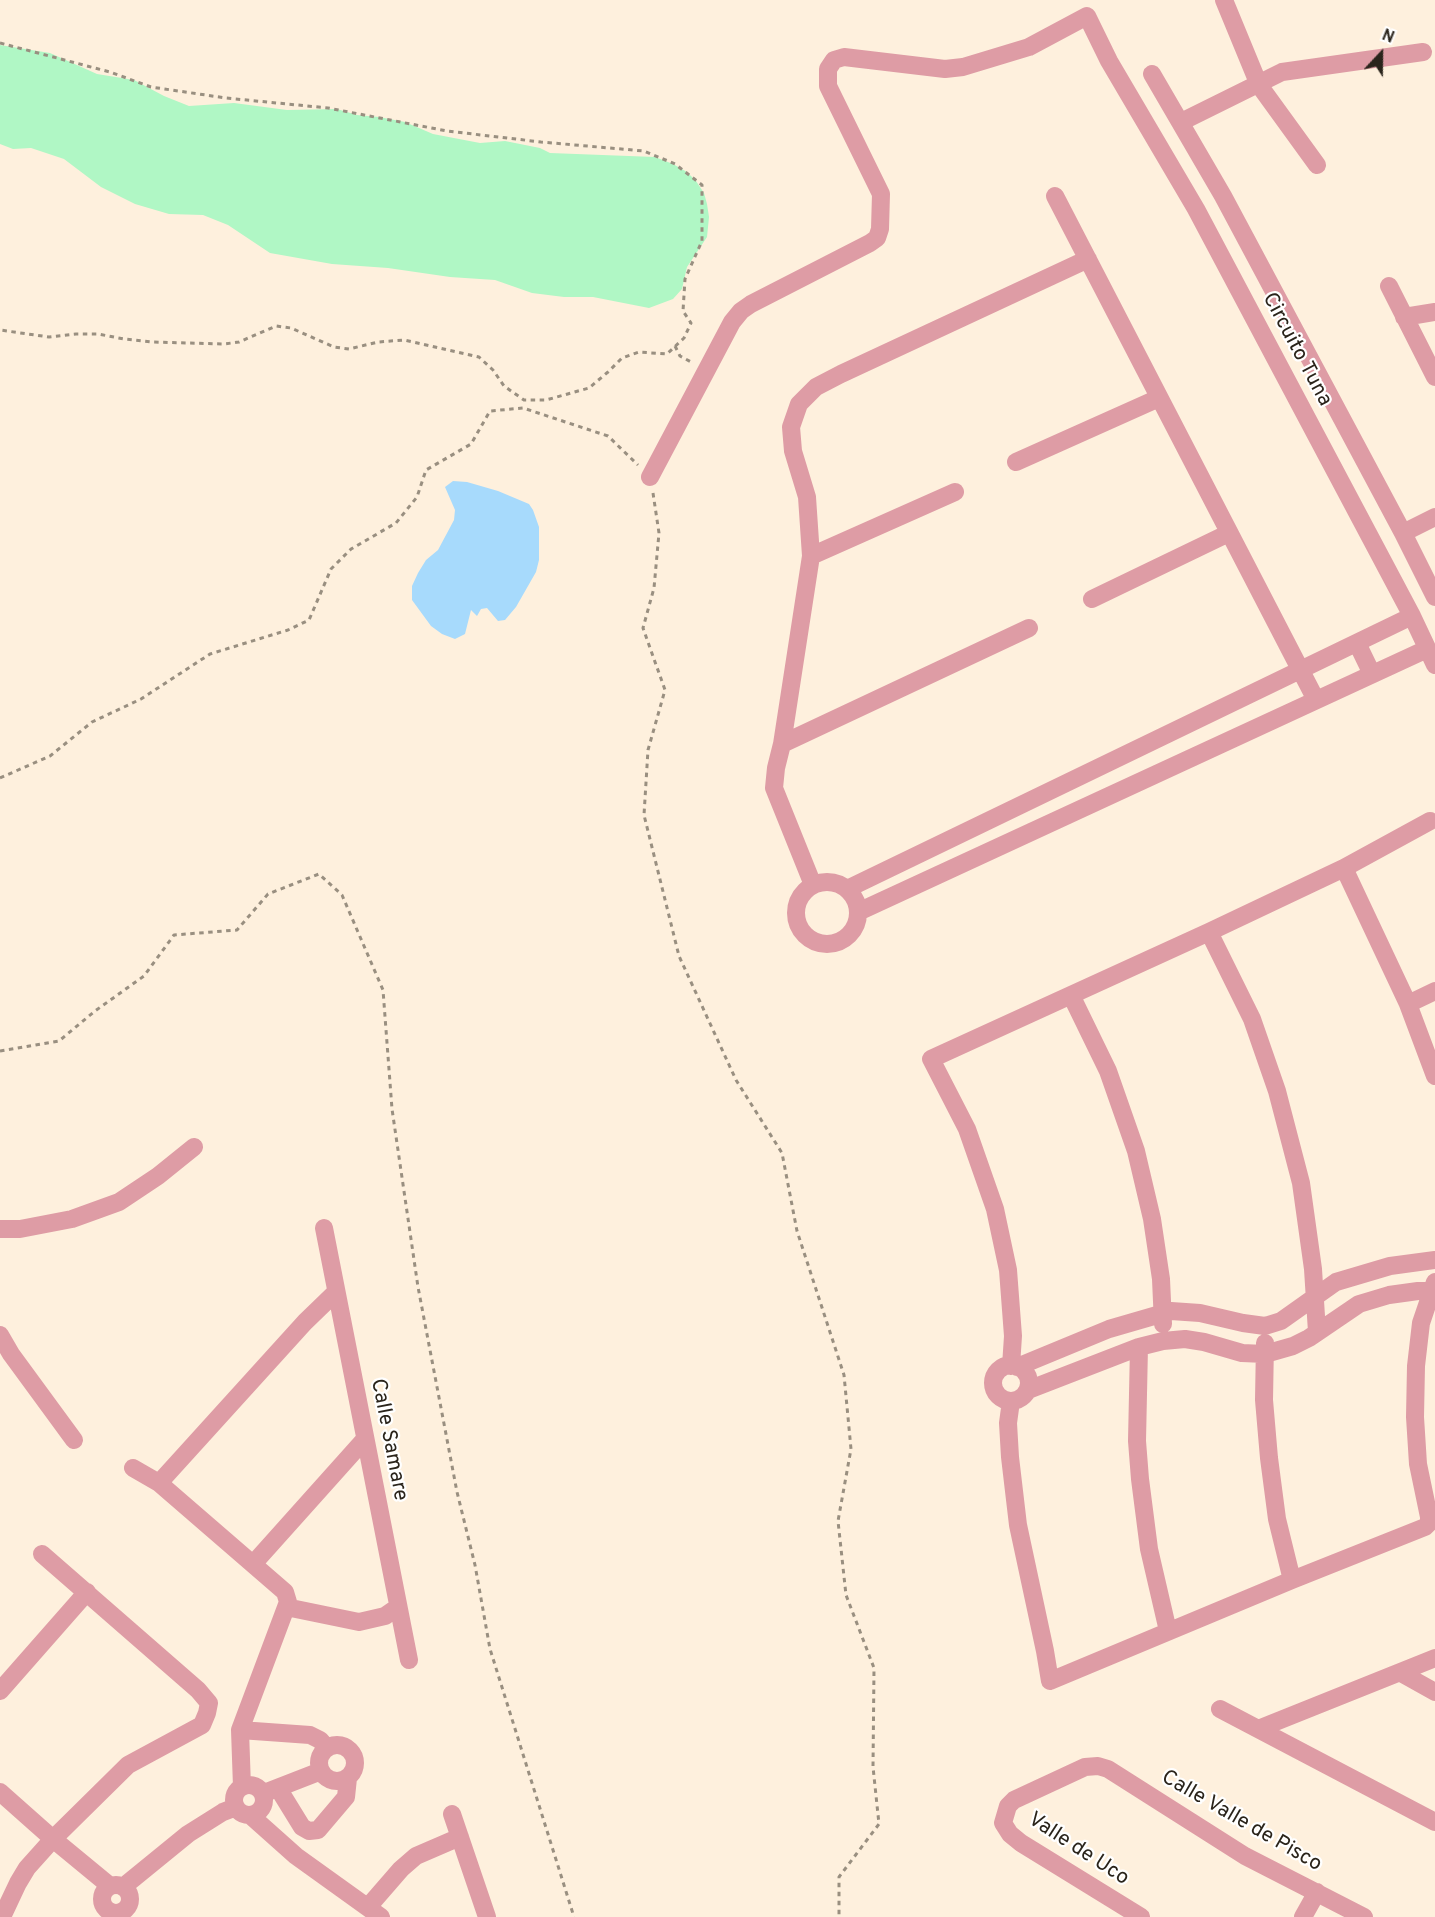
<!DOCTYPE html>
<html>
<head>
<meta charset="utf-8">
<style>
	body { margin:0 }
	#map { position:relative; width:1435px; height:1917px; overflow:hidden; background:#fef0dd; font-family:Overpass,sans-serif }
	canvas { display:block }
	.north { position:absolute; left:1351px; top:24px; width:60px; height:60px; -webkit-text-stroke:4px #fff; paint-order:stroke; rotate:22deg; font-size:16px; font-weight:700; line-height:24px; text-align:center; color:#2a241b }
	.north::after { content:''; display:block; margin:auto; width:21px; height:27px; background:#2a241b; clip-path:polygon(50% 0,100% 100%,50% 72%,0 100%) }
</style>
</head>
<body>
<div id="map">
<canvas width="1435" height="1917"></canvas>
<div class="north">N</div>
</div>
<script>
const g = document.querySelector('canvas').getContext('2d');
g.lineJoin = 'round';
function fill(path, color) {
  g.fillStyle = color;
  g.fill(path, 'evenodd');
}
function poly(rows) {
  const path = new Path2D();
  for (const r of rows) {
    if (r.length === 3) {
      path.moveTo(r[0] + r[2], r[1]);
      path.arc(r[0], r[1], r[2], 0, 2 * Math.PI);
      continue;
    }
    path.moveTo(r[0], r[1]);
    for (let i = 2; i < r.length; i += 2) path.lineTo(r[i], r[i + 1]);
  }
  return path;
}
function stroke(path, color, width, dash) {
  g.strokeStyle = color;
  g.lineWidth = width;
  g.lineCap = dash ? 'butt' : 'round';
  g.setLineDash(dash || []);
  g.stroke(path);
}
function label(font, color, halo, rows, align = 'center') {
  g.font = font + ' Overpass,sans-serif';
  g.lineWidth = 4.5;
  g.setLineDash([]);
  g.textBaseline = 'middle';
  g.strokeStyle = halo;
  g.fillStyle = color;
  for (const [text, x, y, turn = 0] of rows) {
    g.save();
    g.translate(x, y);
    g.rotate((+turn || 0) * Math.PI / 180);
    g.textAlign = isNaN(turn) ? turn : align;
    if (halo) g.strokeText(text, 0, 0);
    g.fillText(text, 0, 0);
    g.restore();
  }
}
fill(poly([
	[0,45,50,53,97,74,134,80,164,96,189,106,234,103,287,110,337,109,357,115,379,117,405,122,433,134,480,143,505,141,540,148,550,153,655,157,673,164,687,172,696,181,704,193,707,204,709,217,707,237,687,267,682,289,673,299,649,308,593,297,564,297,532,293,495,280,450,277,388,268,332,264,270,253,228,225,203,215,169,214,135,204,101,187,64,159,31,148,13,149,0,144]
]), '#b0f7c5');
fill(poly([
	[453,481,467,482,498,491,529,504,533,510,539,527,539,560,536,572,516,607,505,620,498,621,487,608,481,609,477,616,471,610,465,634,455,639,442,634,431,626,412,600,412,586,418,573,426,560,438,550,454,520,455,510,445,487]
]), '#a7dafc');
stroke(poly([
	[0,43,110,72,151,87,226,98,328,108,447,131,541,142,644,151,675,164,702,185,702,241,685,279,683,311,691,323,684,338,667,354,639,352,622,358,608,372,589,388,546,400,524,400,504,386,493,370,479,357,404,340,378,342,349,349,334,347,291,328,276,326,239,342,224,344,152,342,124,339,98,334,76,334,49,337,0,330],
	[675,346,680,356,693,363],
	[653,493,659,533,654,588,643,628,665,690,648,750,644,815,679,956,736,1080,782,1153,797,1231,844,1375,851,1449,838,1521,846,1595,874,1668,873,1767,879,1824,839,1877,839,1917],
	[0,778,50,756,92,722,141,699,210,654,288,630,309,620,331,569,351,549,396,523,417,497,426,470,471,444,490,411,523,408,608,436,638,465],
	[0,1051,59,1041,95,1011,144,976,174,935,237,930,268,894,319,874,342,895,383,990,392,1109,418,1287,457,1492,475,1565,490,1649,574,1917]
]), '#998f80', 3, [4.5, 4.5]);
stroke(poly([
	[1224,0,1259,85,1317,165],
	[1152,74,1223,196,1403,533,1435,597],
	[1181,122,1282,72,1423,52],
	[1055,196,1316,700],
	[1389,286,1435,377],
	[1404,317,1435,312],
	[1016,462,1159,398],
	[650,477,732,322,741,311,751,304,870,243,877,238,880,229,881,194,828,86,828,69,834,60,844,57,945,69,963,67,1029,47,1087,16,1109,61,1196,209,1412,616,1435,665],
	[1403,533,1435,517],
	[811,556,955,492],
	[1092,599,1229,533],
	[1357,643,1372,674],
	[782,744,1029,628],
	[1344,868,1408,1004,1435,1076],
	[827,913,31],
	[813,885,774,788,776,768,782,744,811,556,807,497,793,451,791,427,799,404,816,387,841,374,1088,259],
	[847,889,1412,616],
	[858,912,1427,649],
	[1209,932,1252,1019,1277,1091,1301,1183,1313,1269,1317,1332],
	[1071,995,1108,1071,1136,1151,1152,1219,1161,1279,1163,1324],
	[1408,1004,1435,991],
	[324,1228,409,1660],
	[0,1229,20,1229,72,1219,119,1202,158,1176,194,1147],
	[0,1335,11,1354,74,1440],
	[1265,1343,1264,1400,1269,1458,1277,1519,1292,1580],
	[1139,1347,1137,1441,1140,1479,1149,1549,1168,1631],
	[1011,1383,18],
	[1011,1366,1013,1336,1008,1270,995,1209,967,1129,931,1059,1209,932,1344,868,1430,821],
	[1017,1367,1109,1329,1171,1311,1200,1313,1243,1323,1265,1326,1281,1321,1336,1282,1390,1266,1435,1260],
	[1028,1390,1139,1347,1163,1341,1185,1339,1204,1342,1242,1353,1265,1354,1293,1346,1309,1338,1359,1304,1389,1295,1418,1291,1435,1291],
	[1011,1401,1008,1423,1010,1457,1018,1525,1045,1651,1050,1681,1292,1580,1425,1527,1429,1523,1429,1517,1418,1464,1415,1417,1416,1366,1421,1323,1435,1282],
	[133,1468,159,1483,285,1592,288,1602,240,1730,242,1787],
	[159,1483,305,1322,336,1292],
	[254,1563,365,1439],
	[286,1607,359,1622,385,1616,398,1607],
	[1401,1673,1435,1692],
	[0,1691,87,1592],
	[1220,1709,1435,1822],
	[1258,1729,1435,1658],
	[240,1730,310,1735,320,1740,327,1748],
	[337,1763,18],
	[249,1800,15],
	[278,1788,302,1827,309,1831,318,1830,346,1797,348,1778],
	[0,1792,53,1839,110,1886],
	[267,1792,321,1771],
	[452,1814,487,1917],
	[250,1815,296,1856,381,1917],
	[116,1899,14],
	[123,1887,188,1834,223,1812,236,1807],
	[368,1907,401,1869,416,1856,460,1837],
	[2,1917,18,1883,27,1868,53,1839,128,1765,202,1725,207,1713,209,1703,198,1690,42,1554],
	[1141,1917,1021,1843,1010,1834,1003,1823,1008,1806,1014,1800,1085,1767,1098,1766,1108,1769,1245,1856,1364,1917],
	[1303,1917,1317,1892]
]), '#de9ca5', 18);
label('21px', '#2a241b', '#fff', [
	["Circuito Tuna",1296,350,62],
	["Calle Samare",388,1440,79],
	["Calle Valle de Pisco",1241,1822,30],
	["Valle de Uco",1078,1850,33]
]);
</script>
</body>
</html>
